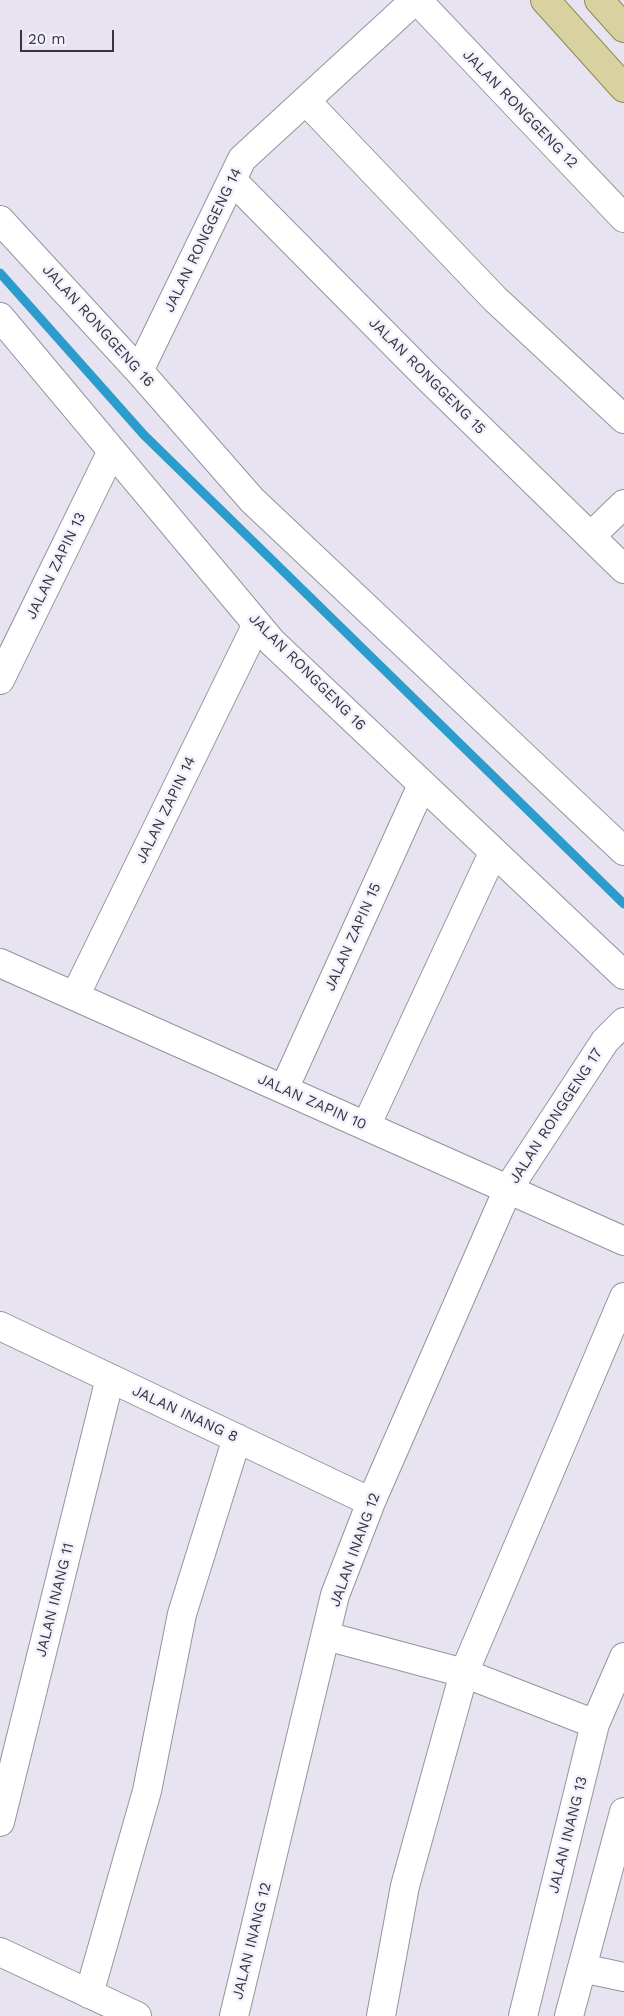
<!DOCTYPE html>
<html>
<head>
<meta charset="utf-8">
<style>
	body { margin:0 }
	#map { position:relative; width:624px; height:2016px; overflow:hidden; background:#e7e3f0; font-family:"Work Sans",sans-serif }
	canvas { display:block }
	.scale { position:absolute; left:20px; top:30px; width:94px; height:22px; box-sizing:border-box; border:2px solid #38363b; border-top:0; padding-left:6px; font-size:15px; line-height:18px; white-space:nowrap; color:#38363b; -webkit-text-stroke:4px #f4f0fd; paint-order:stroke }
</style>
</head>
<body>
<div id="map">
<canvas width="624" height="2016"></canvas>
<div class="scale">20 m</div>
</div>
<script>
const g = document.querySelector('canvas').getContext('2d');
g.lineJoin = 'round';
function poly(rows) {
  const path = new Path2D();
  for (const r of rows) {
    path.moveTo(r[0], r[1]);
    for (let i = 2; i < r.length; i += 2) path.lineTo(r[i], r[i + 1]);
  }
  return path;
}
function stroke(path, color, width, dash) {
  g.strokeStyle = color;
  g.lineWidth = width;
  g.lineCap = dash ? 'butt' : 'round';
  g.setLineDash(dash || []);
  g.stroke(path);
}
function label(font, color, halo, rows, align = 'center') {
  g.font = font + ' "Work Sans",sans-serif';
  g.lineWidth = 5;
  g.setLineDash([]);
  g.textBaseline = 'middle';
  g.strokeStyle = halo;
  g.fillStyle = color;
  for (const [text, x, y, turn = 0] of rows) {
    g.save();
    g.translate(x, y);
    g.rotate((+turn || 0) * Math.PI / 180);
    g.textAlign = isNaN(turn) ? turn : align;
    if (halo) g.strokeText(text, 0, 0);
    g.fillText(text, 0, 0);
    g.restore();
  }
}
stroke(poly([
	[0,273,144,435,624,904]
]), '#2b9ccb', 9);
const minor = poly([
	[417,0,624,218],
	[306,101,495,299,624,419],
	[232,180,423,373,624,569],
	[0,220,139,371,252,500,624,851],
	[0,317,272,642,624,975],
	[139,371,242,159,415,0],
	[591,536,624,504],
	[0,680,112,451],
	[0,963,624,1241],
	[75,996,257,624],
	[284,1089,422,785],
	[366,1126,493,853],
	[0,1326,371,1502],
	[326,1636,464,1673,595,1724],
	[0,1822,110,1378],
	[0,1952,137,2016],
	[582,1968,624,1977],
	[89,1994,147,1791,182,1614,237,1438],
	[234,2016,335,1595,371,1502,508,1189,605,1041,624,1022],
	[381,2016,405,1886,464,1673,624,1297],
	[523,2016,595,1724,624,1657],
	[569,2016,624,1812]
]);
const major = poly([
	[545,0,624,88],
	[599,0,624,28]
]);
stroke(minor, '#96939e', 30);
stroke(major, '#8f8854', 30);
stroke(minor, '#fff', 28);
stroke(major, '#d8d2a1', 28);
label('15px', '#38363b', '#f4f0fd', [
	["JALAN RONGGENG 12",520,109,46],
	["JALAN RONGGENG 14",203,240,-64],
	["JALAN RONGGENG 16",98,326,48],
	["JALAN RONGGENG 15",427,376,45],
	["JALAN ZAPIN 13",56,566,-64],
	["JALAN RONGGENG 16",307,672,45],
	["JALAN ZAPIN 14",166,810,-64],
	["JALAN ZAPIN 15",353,937,-66],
	["JALAN ZAPIN 10",312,1102,24],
	["JALAN RONGGENG 17",556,1116,-57],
	["JALAN INANG 8",185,1414,25],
	["JALAN INANG 12",355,1550,-70],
	["JALAN INANG 11",55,1600,-76],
	["JALAN INANG 13",568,1835,-76],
	["JALAN INANG 12",252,1941,-76]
]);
</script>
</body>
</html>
